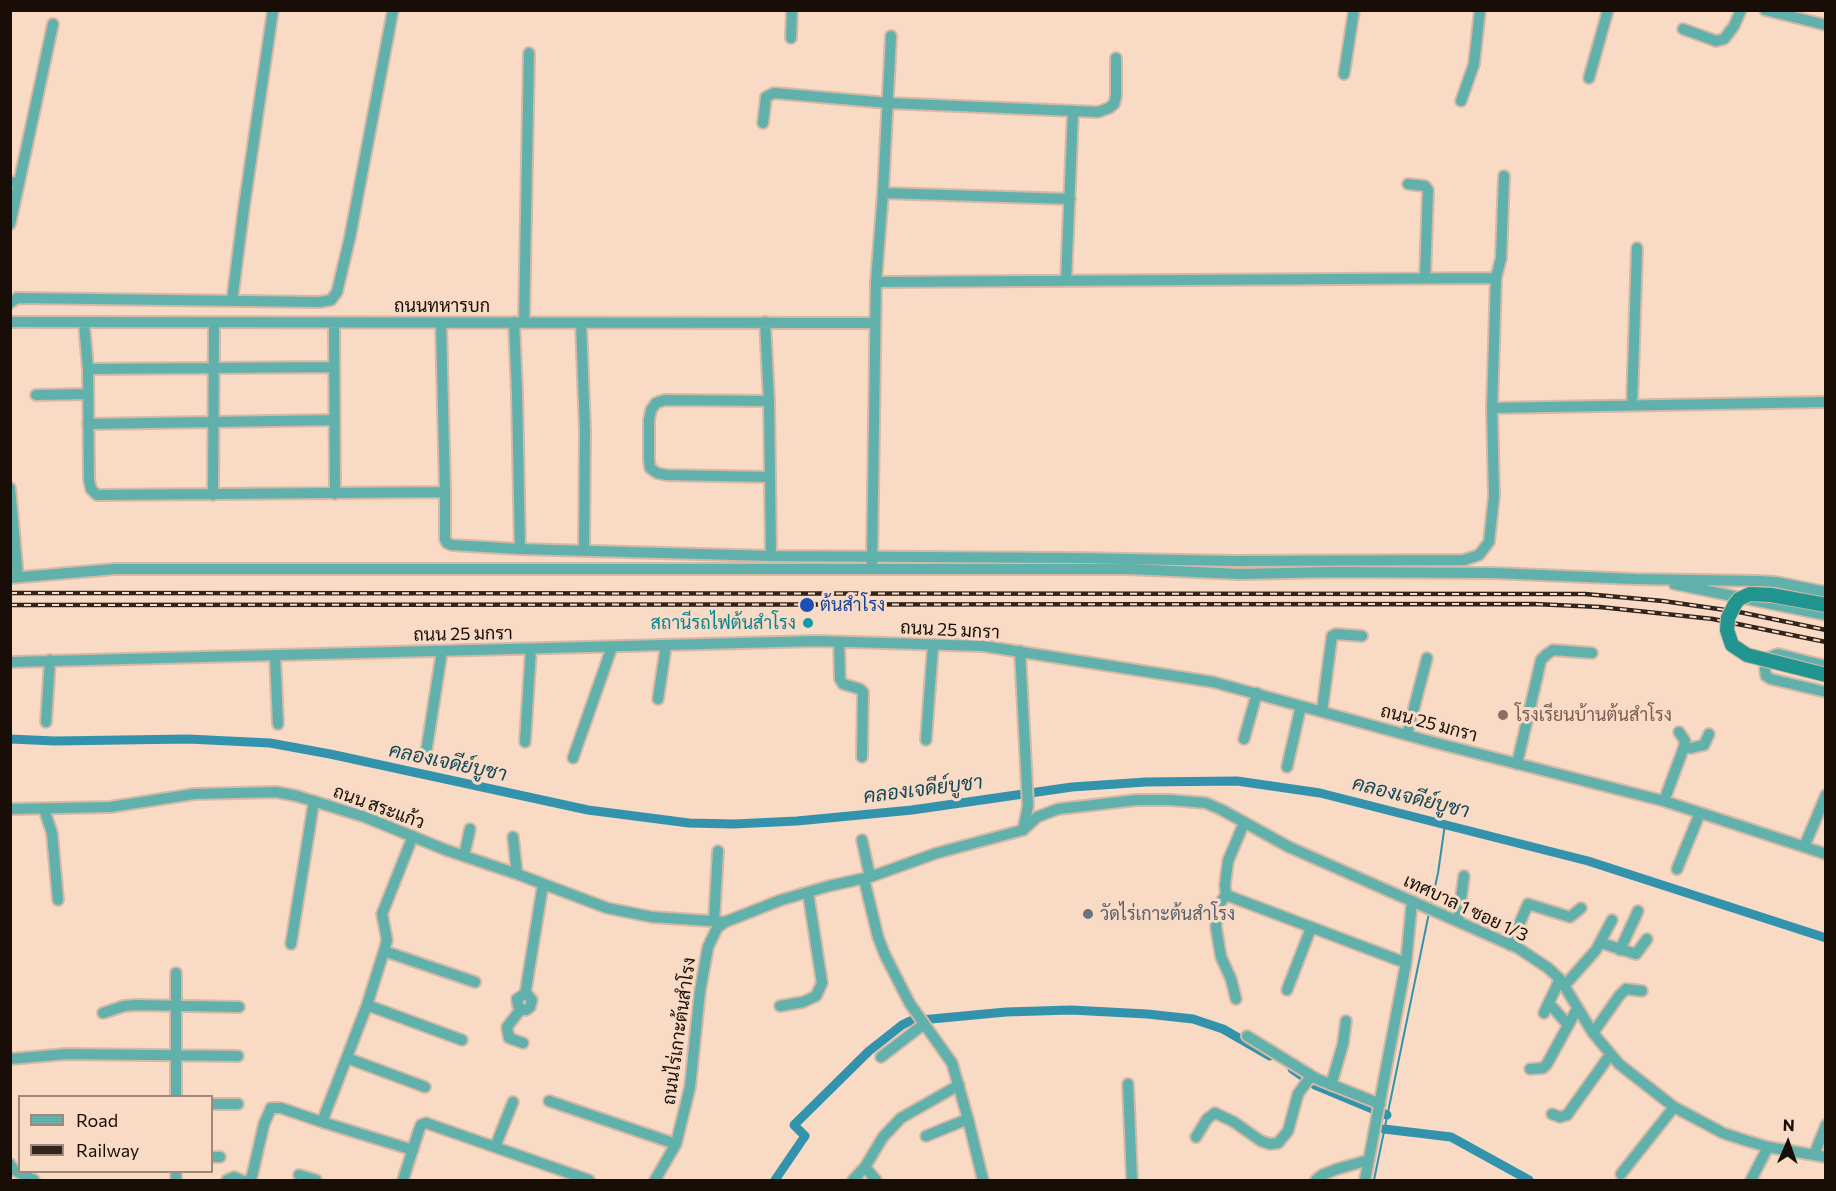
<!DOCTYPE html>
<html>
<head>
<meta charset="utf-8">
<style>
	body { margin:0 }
	#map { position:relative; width:1836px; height:1191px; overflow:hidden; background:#f8dac5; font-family:Commissioner,sans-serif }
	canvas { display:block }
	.frame { position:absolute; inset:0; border:12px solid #180e07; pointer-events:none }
	.legend { position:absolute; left:18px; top:1095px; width:195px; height:78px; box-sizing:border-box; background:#f8dac5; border:2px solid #9e8879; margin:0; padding:8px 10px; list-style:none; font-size:18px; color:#180e07 }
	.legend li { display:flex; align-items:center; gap:12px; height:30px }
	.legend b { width:30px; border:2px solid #9e8879 }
	.north { position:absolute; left:1758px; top:1113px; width:60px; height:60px; -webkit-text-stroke:4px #f8dac5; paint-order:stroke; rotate:2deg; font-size:16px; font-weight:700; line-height:24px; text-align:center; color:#180e07 }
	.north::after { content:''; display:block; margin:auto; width:21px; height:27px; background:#180e07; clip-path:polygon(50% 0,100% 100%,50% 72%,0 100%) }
</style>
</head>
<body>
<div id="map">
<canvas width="1836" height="1191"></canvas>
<div class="frame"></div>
<ul class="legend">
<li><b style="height:8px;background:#60b1ac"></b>Road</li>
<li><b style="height:8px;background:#30241c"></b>Railway</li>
</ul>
<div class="north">N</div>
</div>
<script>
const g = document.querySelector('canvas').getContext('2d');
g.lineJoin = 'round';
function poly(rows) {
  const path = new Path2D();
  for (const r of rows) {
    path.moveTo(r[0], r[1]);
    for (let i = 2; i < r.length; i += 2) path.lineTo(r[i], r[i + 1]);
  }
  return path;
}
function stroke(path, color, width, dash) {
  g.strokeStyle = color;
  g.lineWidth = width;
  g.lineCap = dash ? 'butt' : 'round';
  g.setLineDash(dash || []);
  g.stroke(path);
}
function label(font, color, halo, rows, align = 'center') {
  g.font = font + ' Commissioner,Sarabun,sans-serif';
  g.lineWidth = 6;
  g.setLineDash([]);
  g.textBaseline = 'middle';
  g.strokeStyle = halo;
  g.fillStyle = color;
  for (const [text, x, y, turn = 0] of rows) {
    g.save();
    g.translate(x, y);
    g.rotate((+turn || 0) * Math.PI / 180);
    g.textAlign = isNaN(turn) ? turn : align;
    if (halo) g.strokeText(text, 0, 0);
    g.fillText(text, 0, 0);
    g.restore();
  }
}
stroke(poly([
	[1431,905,1438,873,1445,824],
	[1374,1180,1429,913]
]), '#3393ac', 2);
stroke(poly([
	[10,739,55,741,188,739,270,743,330,754,588,810,689,823,734,824,797,821,912,810,1072,787,1146,782,1237,781,1320,793,1588,861,1826,938],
	[1292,1069,1315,1085,1387,1115],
	[1384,1129,1451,1137,1529,1180],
	[775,1180,805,1136,794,1125,869,1051,902,1025,910,1021,1006,1012,1071,1010,1147,1014,1193,1019,1223,1029,1270,1056]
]), '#3393ac', 9);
const street = poly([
	[1765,10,1826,25],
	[1683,29,1716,41,1724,39,1734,26,1741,10],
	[791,38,792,10],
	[1344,74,1354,10],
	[1589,78,1608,10],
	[1461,101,1474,64,1480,10],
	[763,123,766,97,774,93,888,103,1098,112,1109,108,1114,104,1116,96,1116,58],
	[10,182,19,183,10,224],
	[19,183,53,24],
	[1408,184,1425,186,1428,190,1425,278],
	[883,193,1070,199],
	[1496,278,1501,258,1504,176],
	[1066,281,1073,111],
	[232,301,244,207,273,10],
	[10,303,17,298,320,302,331,300,337,292,350,237,393,10],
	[10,322,875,323],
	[514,322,517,393,520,549],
	[524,322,529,53],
	[765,322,769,401,771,556],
	[84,323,88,369,89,480,91,489,97,495,445,492,445,539,447,543,452,545,520,549,771,556,1074,558,1234,561,1464,560,1479,555,1489,542,1494,496,1492,408,1496,278,876,282],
	[334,323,335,494],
	[441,323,445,492],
	[581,323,585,431,584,551],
	[88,369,333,367],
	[36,395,88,394],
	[769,401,665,400,656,403,651,410,649,420,649,460,650,468,657,473,666,475,770,477],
	[1632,405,1637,248],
	[1492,408,1826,402],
	[88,424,334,420],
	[10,488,18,577],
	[213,495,214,323],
	[872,563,876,282,883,193,891,36],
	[10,578,115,569,1128,569,1240,574,1333,572,1494,573,1635,579,1759,581,1776,582,1826,592],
	[1674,584,1826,615],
	[839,642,840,679,843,684,860,689,863,692,862,757],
	[1020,651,1028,806,1023,830],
	[275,656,278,724],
	[10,662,817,641,983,646,1213,682,1436,743,1664,801,1826,854],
	[1826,666,1778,654,1770,657,1766,662,1765,669,1766,676,1771,679,1826,692],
	[658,699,666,646],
	[1322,711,1332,636,1336,634,1362,636],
	[46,722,50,660],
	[1407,735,1427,658],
	[1244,739,1257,693],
	[926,740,933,645],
	[525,742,531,649],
	[1684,747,1691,748,1704,745,1709,734],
	[426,753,442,651],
	[573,758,612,647],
	[1517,764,1541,660,1547,654,1553,650,1592,653],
	[1287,767,1301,706],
	[1664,801,1684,747,1685,741,1679,732],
	[10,809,110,807,194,794,276,792,297,796,365,817,446,850,517,874,607,908,652,917,725,922],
	[44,809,52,833,58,900],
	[1244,823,1228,861,1225,885,1226,895,1406,963],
	[513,837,517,874],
	[862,840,870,877],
	[1804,847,1826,795],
	[464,856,470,829],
	[1677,869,1700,813],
	[864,879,878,937,885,955,910,1004,952,1063,968,1119,983,1180],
	[1226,895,1218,906,1216,927,1221,957,1231,979,1236,999],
	[1458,921,1464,876],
	[714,922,718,851],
	[1601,943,1636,954,1647,939],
	[291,944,314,801],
	[1510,945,1528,904,1570,917,1581,908],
	[1620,950,1638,911],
	[384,951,475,982],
	[1565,985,1596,950,1612,920],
	[1287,990,1311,928],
	[525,995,543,884],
	[1549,1003,1568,1025],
	[367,1005,462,1040],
	[780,1006,803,1002,816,996,822,983,808,892],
	[521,1009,518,1006,517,999,523,995,528,995,532,1000,530,1007,526,1010,521,1009,507,1027,509,1038,523,1043],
	[103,1013,124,1006,136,1005,239,1007],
	[1544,1013,1560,979],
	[1593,1033,1619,996,1626,989,1642,991],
	[1247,1036,1317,1079,1380,1104],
	[881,1057,924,1024],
	[347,1058,425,1087],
	[10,1059,66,1054,238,1056],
	[1530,1069,1543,1068,1547,1064,1577,1009],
	[1128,1084,1132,1180],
	[1331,1085,1343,1044,1346,1021],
	[176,1096,176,973],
	[549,1101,676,1144],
	[212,1104,238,1104],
	[1552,1114,1560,1117,1567,1115,1610,1055],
	[322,1122,413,1150],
	[926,1136,968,1119],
	[1196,1137,1207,1119,1215,1113,1234,1122,1261,1141,1270,1144,1278,1143,1288,1131,1298,1094,1311,1076],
	[495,1147,513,1102],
	[1814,1155,1826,1125],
	[212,1157,220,1157],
	[10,1164,14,1170,34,1180],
	[865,1167,876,1180],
	[176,1172,176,1180],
	[1621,1174,1674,1107],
	[299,1175,316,1180],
	[227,1180,234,1177,241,1180],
	[249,1180,252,1176,264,1124,271,1108,281,1108,322,1122,367,1005,384,951,387,940,382,914,413,836],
	[403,1180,419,1130,421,1125,426,1123,589,1180],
	[655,1180,676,1144,690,1087,700,991,708,947,717,928,725,922,781,900,829,886,870,877,937,853,1023,830,1037,817,1058,809,1137,800,1170,800,1206,803,1222,810,1289,847,1518,948,1548,968,1560,979,1593,1033,1619,1064,1674,1107,1723,1133,1744,1140,1768,1147,1826,1157],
	[853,1180,865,1167,883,1137,901,1118,959,1085],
	[1316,1180,1322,1175,1337,1169,1369,1160],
	[1365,1180,1406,963,1412,901],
	[1751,1180,1768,1147]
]);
stroke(street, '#d4b9a7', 14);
stroke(street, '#60b1ac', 10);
const rail = poly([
	[10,593,1585,594,1663,601,1739,612,1826,630],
	[10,605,1534,604,1600,607,1713,619,1826,642]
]);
stroke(rail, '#30241c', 4.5);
stroke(rail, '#f8dac5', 2, [7]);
const secondaryBridge = poly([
	[1826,605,1771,595,1750,594,1739,599,1735,604,1728,618,1727,630,1732,645,1747,655,1826,675]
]);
stroke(secondaryBridge, '#d4b9a7', 16, []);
stroke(secondaryBridge, '#21958f', 14);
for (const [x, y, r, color] of [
	[807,605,8,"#1a4fb4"],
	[808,623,6,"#0f9aa8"],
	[1503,715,6,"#8d6e63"],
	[1088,914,6,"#6b7280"]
]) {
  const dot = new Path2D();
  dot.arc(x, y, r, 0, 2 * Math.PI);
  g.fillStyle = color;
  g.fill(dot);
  stroke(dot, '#f8dac5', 2);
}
label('18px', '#180e07', '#f8dac5', [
	["ถนนทหารบก",442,306],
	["ถนน 25 มกรา",950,630,3],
	["ถนน 25 มกรา",463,634,-1],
	["ถนน 25 มกรา",1429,723,15],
	["ถนน สระแก้ว",379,807,20],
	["เทศบาล 1 ซอย 1/3",1466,908,25],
	["ถนนไร่เกาะต้นสำโรง",679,1031,-82]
]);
label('18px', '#164399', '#f8dac5', [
	["ต้นสำโรง",820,605]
], 'left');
label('18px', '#0d838f', '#f8dac5', [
	["สถานีรถไฟต้นสำโรง",796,623]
], 'right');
label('18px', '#785e54', '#f8dac5', [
	["โรงเรียนบ้านต้นสำโรง",1515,715]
], 'left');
label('18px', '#5b616d', '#f8dac5', [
	["วัดไร่เกาะต้นสำโรง",1100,914]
], 'left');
label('italic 20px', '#144a58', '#f8dac5', [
	["คลองเจดีย์บูชา",448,762,12],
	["คลองเจดีย์บูชา",923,789,-7],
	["คลองเจดีย์บูชา",1411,797,14]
]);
</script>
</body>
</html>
